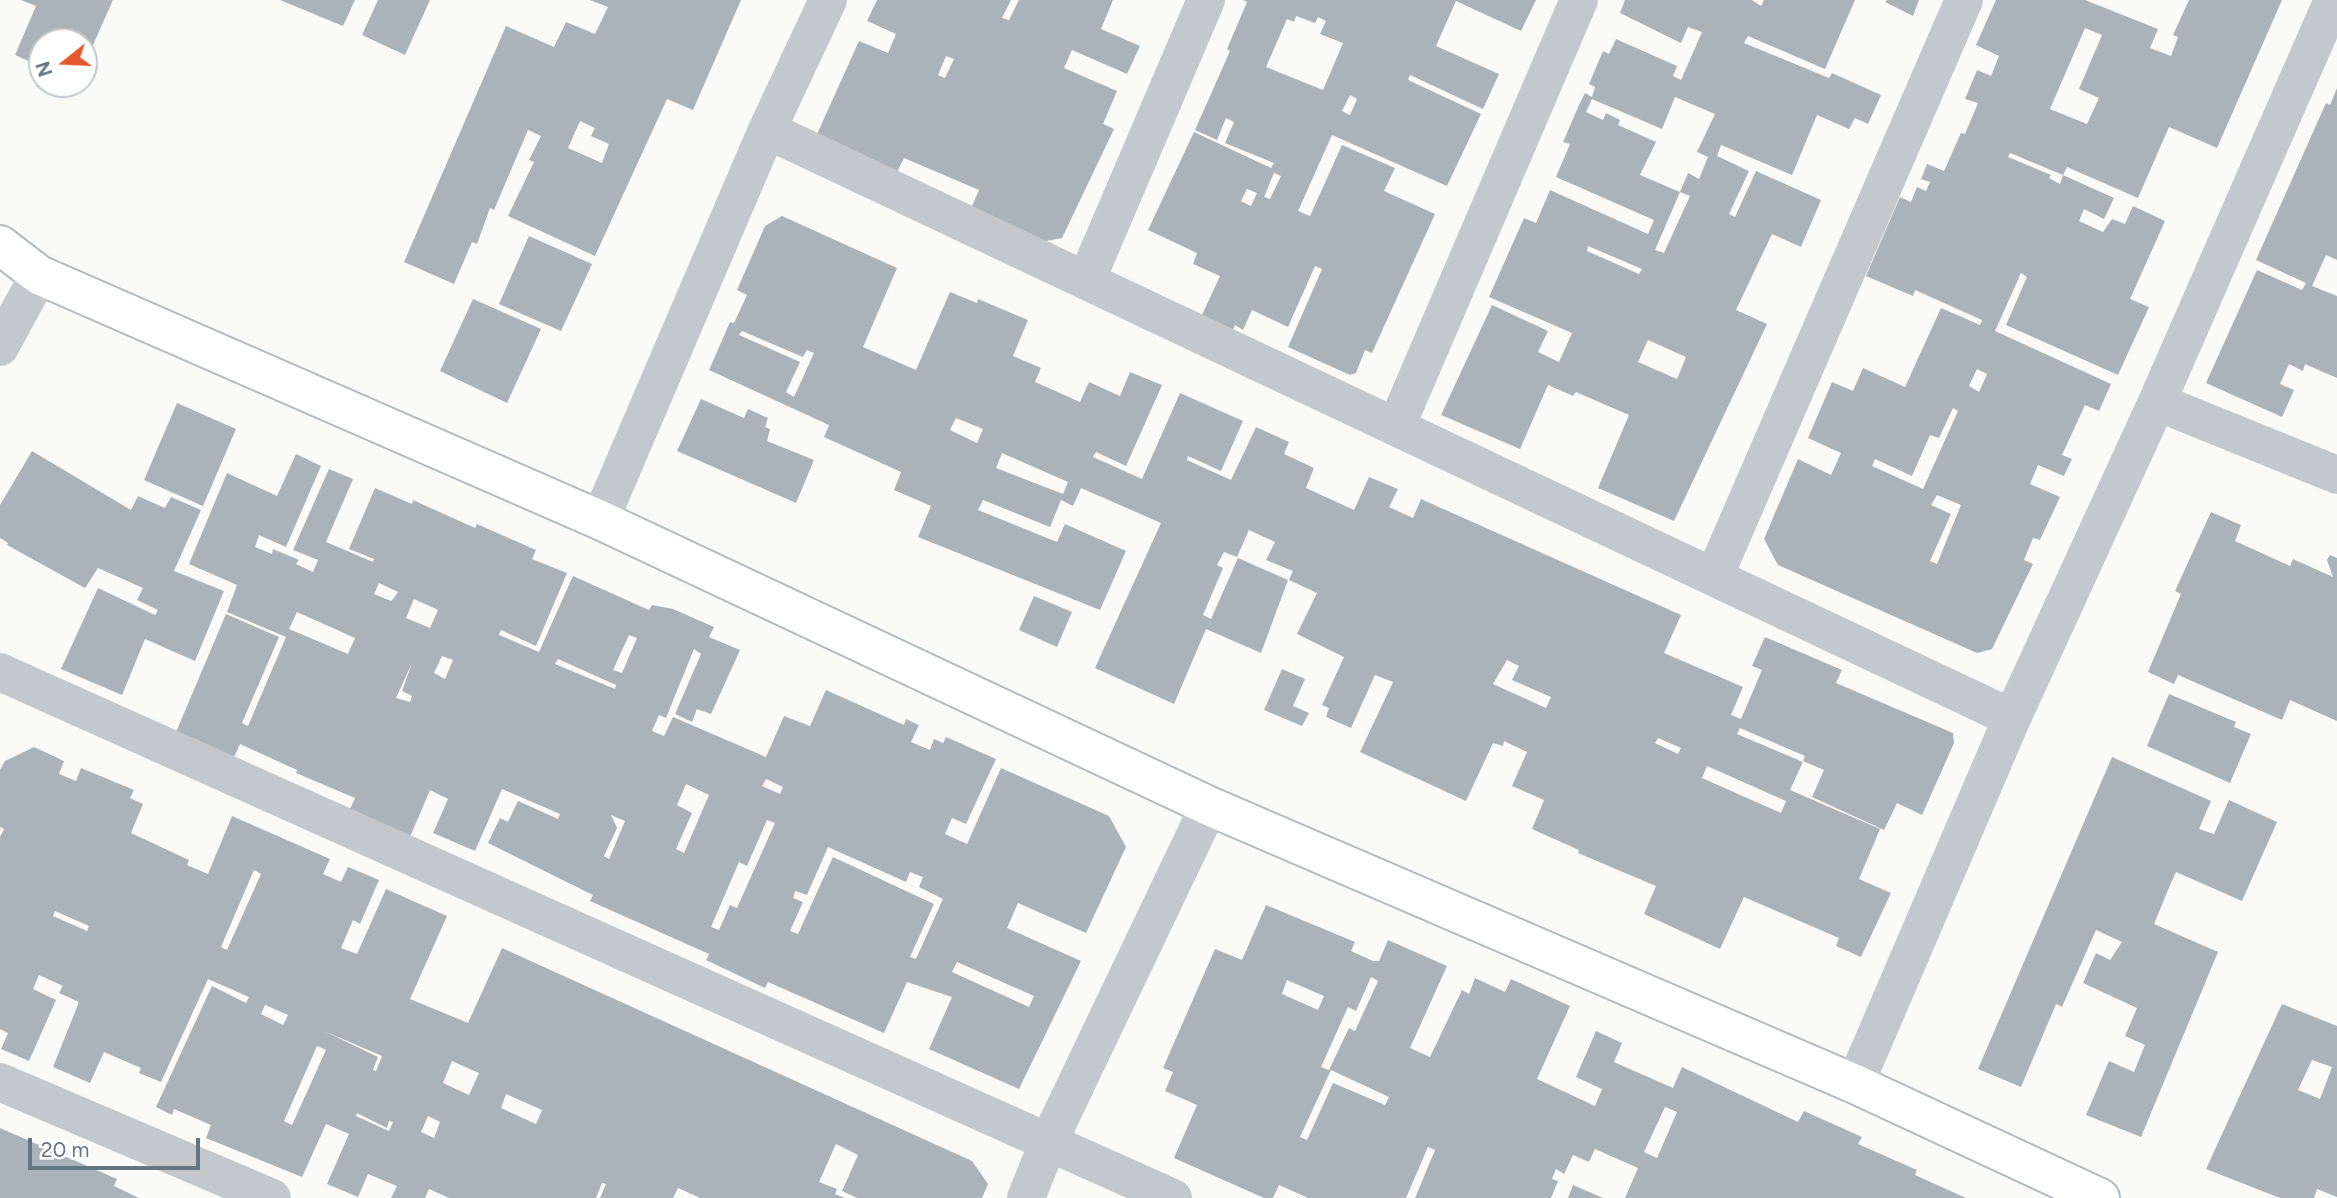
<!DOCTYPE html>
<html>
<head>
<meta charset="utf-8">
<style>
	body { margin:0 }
	#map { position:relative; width:2337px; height:1198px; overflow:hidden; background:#fafaf8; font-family:Figtree,sans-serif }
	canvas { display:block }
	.north { position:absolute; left:28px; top:28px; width:70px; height:70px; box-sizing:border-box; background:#fff; border:2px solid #c1c8cd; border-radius:50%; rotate:252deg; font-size:19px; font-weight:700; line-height:28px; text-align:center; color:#657683 }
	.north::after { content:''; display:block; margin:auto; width:24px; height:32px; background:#e4572e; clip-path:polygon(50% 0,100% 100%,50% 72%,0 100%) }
	.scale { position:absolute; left:28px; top:1138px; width:172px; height:32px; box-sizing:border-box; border:4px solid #657683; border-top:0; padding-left:9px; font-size:21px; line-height:24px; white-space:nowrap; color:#657683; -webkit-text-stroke:5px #fff; paint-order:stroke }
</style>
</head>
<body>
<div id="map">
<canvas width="2337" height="1198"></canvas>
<div class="north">N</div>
<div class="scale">20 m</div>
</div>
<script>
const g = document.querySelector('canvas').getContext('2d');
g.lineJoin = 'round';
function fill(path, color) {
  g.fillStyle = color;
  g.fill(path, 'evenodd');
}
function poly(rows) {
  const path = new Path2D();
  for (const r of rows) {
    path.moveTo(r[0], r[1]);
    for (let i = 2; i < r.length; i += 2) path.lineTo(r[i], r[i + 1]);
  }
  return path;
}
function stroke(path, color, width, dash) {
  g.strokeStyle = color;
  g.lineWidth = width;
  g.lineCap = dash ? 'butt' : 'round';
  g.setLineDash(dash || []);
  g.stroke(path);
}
fill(poly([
	[21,0,113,0,84,65,84,42,42,42,42,67,15,55,36,6],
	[280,0,355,0,343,26],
	[378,0,430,0,405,55,362,35],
	[590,0,741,0,693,110,667,99,595,256,508,216,534,162,529,160,541,136,528,130,494,210,490,208,477,244,472,242,454,284,404,262,506,26,554,47,566,22,595,34,608,7],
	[580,121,595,128,591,136,609,144,602,163,568,148],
	[877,0,1011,0,1002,18,1009,20,1019,0,1113,0,1101,29,1140,46,1127,74,1072,50,1064,68,1117,91,1103,124,1114,129,1062,238,1046,241,968,215,979,190,904,158,896,174,813,143,859,41,888,53,896,34,867,21],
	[946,56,954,59,945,78,938,75],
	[1243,0,1536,0,1521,31,1456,1,1436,46,1499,74,1483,109,1410,75,1408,80,1481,114,1447,186,1332,135,1298,211,1310,216,1342,145,1395,168,1384,191,1435,214,1372,353,1365,350,1356,373,1350,375,1288,347,1322,269,1315,266,1288,327,1252,310,1243,330,1235,325,1231,333,1200,319,1220,276,1193,264,1197,253,1148,230,1194,132,1271,168,1274,163,1225,143,1234,122,1226,118,1217,140,1195,130,1230,51,1227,49,1247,2],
	[1296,16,1315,23,1318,17,1326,21,1320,34,1343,43,1323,90,1266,67,1287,19,1294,22],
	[1350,95,1357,99,1350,115,1342,111],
	[1274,173,1281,176,1270,199,1264,197],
	[1247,189,1257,193,1251,206,1241,201],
	[1625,0,1752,0,1761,6,1764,0,1855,0,1825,69,1748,36,1744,43,1829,78,1832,73,1881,95,1868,124,1855,118,1849,129,1817,115,1792,175,1721,145,1717,156,1749,171,1729,214,1735,217,1756,171,1821,200,1801,247,1772,234,1736,310,1767,324,1674,521,1598,488,1629,415,1576,392,1573,396,1548,385,1520,449,1441,415,1492,305,1548,331,1538,352,1559,362,1572,333,1489,297,1524,218,1536,223,1550,190,1648,234,1654,220,1556,177,1570,144,1563,142,1579,105,1585,93,1592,97,1595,87,1589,84,1603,51,1609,54,1616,39,1677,66,1673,76,1681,80,1702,32,1688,27,1681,43,1620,13],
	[1675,97,1715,114,1697,152,1708,157,1699,179,1688,173,1680,192,1690,196,1664,253,1655,250,1680,192,1640,175,1656,142,1618,125,1620,120,1606,113,1603,120,1586,112,1592,99,1662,129],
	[1588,246,1642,269,1639,274,1587,251],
	[1648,340,1686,357,1677,379,1638,362],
	[1887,0,1919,0,1913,16,1885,2],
	[1996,0,2085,0,2158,29,2150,48,2171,56,2178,37,2173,35,2189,0,2282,0,2217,148,2169,127,2138,198,2067,167,2063,175,2010,153,2008,157,2051,175,2049,178,2060,184,2063,175,2114,198,2104,219,2084,209,2079,221,2103,232,2112,219,2125,224,2133,206,2165,221,2130,299,2149,307,2118,375,2006,325,2027,277,2021,273,1995,331,2111,384,2099,411,2085,405,2062,455,2072,459,2064,476,2038,465,2030,484,2060,497,2040,540,2033,538,2024,560,2033,564,1992,649,1977,653,1778,565,1764,539,1798,459,1831,475,1841,453,1808,438,1832,382,1853,391,1863,368,1905,387,1941,308,1980,325,1982,320,1915,290,1913,296,1866,276,1900,197,1911,202,1917,187,1926,191,1930,182,1921,179,1927,164,1944,171,1961,133,1965,134,1978,103,1965,99,1977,70,1991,76,1999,56,1976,45],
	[2085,28,2102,35,2079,89,2099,98,2087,124,2050,109],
	[1977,369,1987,374,1979,392,1969,386],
	[1953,408,1958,411,1923,489,1872,466,1875,459,1912,476,1930,435,1939,438],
	[1937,495,1961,505,1937,564,1930,561,1951,514,1931,505],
	[2337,88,2337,260,2326,255,2312,286,2337,296,2337,378,2305,364,2303,371,2289,364,2280,384,2294,390,2282,417,2206,383,2257,270,2302,290,2306,283,2256,260,2326,103,2330,105],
	[782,216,897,268,863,347,916,370,950,292,977,303,978,299,1028,320,1013,356,1041,368,1035,382,1080,402,1089,382,1120,396,1130,372,1162,385,1126,466,1096,452,1093,457,1142,479,1180,393,1243,421,1221,471,1188,456,1187,460,1231,480,1256,427,1289,442,1284,454,1314,468,1306,488,1354,510,1369,477,1398,489,1389,507,1413,518,1421,499,1681,615,1664,653,1743,687,1731,715,1741,719,1762,670,1752,666,1765,637,1842,670,1836,683,1953,733,1954,743,1922,815,1897,803,1884,830,1812,797,1824,770,1803,761,1805,756,1740,728,1737,734,1803,762,1790,790,1880,829,1859,879,1891,893,1861,957,1836,946,1839,938,1744,897,1720,949,1644,914,1656,886,1578,853,1579,850,1532,829,1544,800,1512,786,1527,752,1504,741,1503,746,1493,743,1466,801,1360,752,1393,682,1375,675,1351,728,1326,717,1329,708,1322,705,1344,657,1297,634,1317,593,1289,580,1293,571,1266,560,1275,542,1249,530,1237,557,1224,552,1217,565,1223,568,1203,615,1211,619,1238,558,1288,580,1261,653,1206,629,1174,704,1095,668,1161,523,1081,488,1073,506,1061,500,1050,527,983,500,978,510,1057,542,1065,524,1126,551,1100,610,918,537,931,506,894,490,901,472,824,437,829,425,709,370,730,322,734,323,747,295,737,290,765,226],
	[742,331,803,357,807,350,814,353,794,397,786,392,800,362,739,335],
	[956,418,983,429,977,443,950,430],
	[1002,453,1068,482,1063,494,996,468],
	[1507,660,1519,666,1512,680,1551,697,1546,708,1493,684],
	[1658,738,1681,748,1678,754,1655,743],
	[1707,766,1786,801,1781,813,1702,778],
	[529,236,592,264,561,331,499,304],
	[473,299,541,329,507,403,440,371],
	[701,399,744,418,748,409,768,418,765,427,770,429,767,441,814,460,796,503,677,451],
	[177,403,236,429,203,506,144,480],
	[32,451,131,510,138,496,165,508,171,497,201,510,174,571,224,591,195,661,145,639,122,695,61,669,98,588,155,615,158,610,137,600,143,588,98,568,85,588,7,545,8,543,0,538,0,505],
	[296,454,321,466,286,547,259,535,255,547,272,554,273,549,299,560,296,564,313,572,318,560,293,550,329,469,353,479,326,542,373,562,374,559,349,549,375,488,412,504,413,500,475,528,477,524,536,550,532,559,567,573,536,646,501,630,499,635,539,652,573,576,649,610,652,605,673,609,714,627,709,637,740,650,711,714,697,709,692,722,675,714,701,654,694,649,666,718,659,715,652,731,664,736,673,717,766,757,784,716,810,726,826,690,904,725,906,719,919,725,911,742,930,750,934,739,943,743,946,737,996,759,966,824,952,818,945,834,967,844,1001,768,1109,816,1126,847,1086,933,1018,903,1007,928,1081,961,1019,1089,929,1049,952,997,907,982,884,1033,768,982,765,988,706,960,709,954,590,901,593,895,488,843,500,818,508,822,518,801,558,819,560,814,502,789,475,851,433,833,448,799,430,790,410,837,349,811,355,798,296,773,297,770,240,744,234,757,176,732,226,614,279,637,242,723,248,726,286,637,227,612,237,585,189,564,227,473,277,496],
	[379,583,398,592,394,598,391,601,374,594],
	[414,599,438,610,430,628,406,618],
	[297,612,355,638,348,654,289,629],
	[629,635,637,638,622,673,613,670],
	[442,656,453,660,445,679,434,673],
	[558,659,616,685,615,689,555,664],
	[412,663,402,691,412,696,410,702,396,698],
	[766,779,783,787,780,794,762,786],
	[686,784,709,795,684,853,676,849,692,813,677,805],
	[611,815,625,821,609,859,604,856,617,828],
	[767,820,775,823,737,908,730,905,719,930,711,927,739,862,747,866],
	[828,847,906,882,910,872,923,877,919,887,943,899,916,959,910,957,934,904,833,857,798,934,790,931,803,902,793,898,795,891,807,895],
	[957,962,1034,996,1029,1007,952,972],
	[2211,512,2241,525,2235,541,2290,566,2293,559,2333,577,2327,560,2330,555,2337,558,2337,721,2290,700,2282,720,2178,675,2174,684,2148,672,2181,594,2175,591],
	[1034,596,1072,612,1057,647,1019,630],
	[1282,669,1305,679,1293,706,1309,713,1302,726,1264,710],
	[2169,694,2236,722,2234,727,2251,734,2230,783,2147,746],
	[34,747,64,761,59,774,76,781,81,768,134,790,130,798,143,804,131,833,189,860,187,865,208,874,232,816,330,859,323,874,341,882,348,867,379,880,360,924,353,920,341,948,357,954,386,889,447,916,410,999,468,1023,502,948,972,1161,988,1184,982,1198,857,1198,842,1191,858,1155,836,1144,819,1182,837,1189,835,1194,845,1198,700,1198,678,1188,673,1198,600,1198,606,1184,602,1183,596,1198,449,1198,429,1189,425,1198,391,1198,397,1186,368,1174,358,1197,327,1184,349,1134,326,1124,302,1177,206,1138,211,1125,174,1109,172,1115,156,1107,212,986,246,1003,249,997,208,979,161,1082,139,1073,141,1068,104,1052,90,1083,53,1067,79,1002,59,993,63,986,39,975,33,989,56,1000,29,1061,1,1049,8,1033,0,1029,0,837,4,829,0,827,0,770,5,761],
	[254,870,261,874,227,950,221,947],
	[55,911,89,926,87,931,53,916],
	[265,1005,288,1015,283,1025,261,1014],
	[324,1031,382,1056,376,1071,373,1070,378,1057],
	[317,1046,326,1050,292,1125,284,1121],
	[452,1061,479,1073,469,1095,443,1083],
	[506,1094,542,1110,536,1124,501,1108],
	[357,1113,387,1128,389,1121,393,1122,389,1131,356,1116],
	[428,1116,440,1122,434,1138,421,1132],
	[2112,757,2211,801,2199,829,2214,834,2229,800,2277,822,2242,901,2176,872,2168,890,2154,924,2218,952,2141,1137,2086,1115,2109,1061,2134,1072,2145,1045,2125,1036,2137,1008,2083,983,2096,953,2110,960,2122,942,2096,930,2062,1007,2056,1004,2021,1087,1978,1069],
	[1266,905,1355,942,1351,951,1373,961,1379,961,1388,940,1447,966,1410,1048,1430,1057,1462,990,1469,994,1475,978,1505,992,1511,979,1570,1006,1537,1079,1595,1106,1602,1089,1576,1077,1596,1031,1622,1043,1614,1062,1673,1088,1682,1067,1798,1122,1804,1111,1862,1137,1858,1144,1917,1170,1915,1175,1966,1198,1625,1198,1638,1168,1595,1149,1589,1162,1573,1155,1564,1174,1556,1169,1552,1179,1558,1181,1551,1198,1415,1198,1435,1150,1428,1147,1406,1198,1308,1198,1279,1185,1273,1198,1264,1198,1174,1158,1197,1105,1165,1091,1173,1072,1163,1068,1215,949,1242,960],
	[1371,977,1378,981,1355,1031,1349,1028,1329,1070,1321,1067,1348,1007,1356,1011],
	[1287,980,1324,996,1318,1010,1282,994],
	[1331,1070,1389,1097,1385,1105,1333,1083,1307,1140,1300,1137],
	[1665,1107,1677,1112,1657,1158,1644,1152],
	[2282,1004,2337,1026,2337,1197,2317,1189,2314,1198,2280,1198,2206,1169],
	[2312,1060,2332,1067,2320,1099,2298,1090],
	[0,1128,117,1179,114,1186,139,1198,0,1198],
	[1573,1185,1603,1198,1568,1198]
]), '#aab3b9');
const secondary = poly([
	[0,245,39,275,600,520,1209,806,1855,1084,2100,1198]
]);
stroke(secondary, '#b3babf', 42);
stroke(poly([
	[767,130,2012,718],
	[1086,281,1206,0],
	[0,347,39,275],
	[2157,402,2337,475],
	[1396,427,1579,0],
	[600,520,767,130,828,0],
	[1714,577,1964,0],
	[0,672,1173,1198],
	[0,1082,272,1198],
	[1855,1084,2012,718,2157,402,2333,0],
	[1026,1198,1048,1143,1209,806]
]), '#c3c8cc', 38);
stroke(secondary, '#fff', 38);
</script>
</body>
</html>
